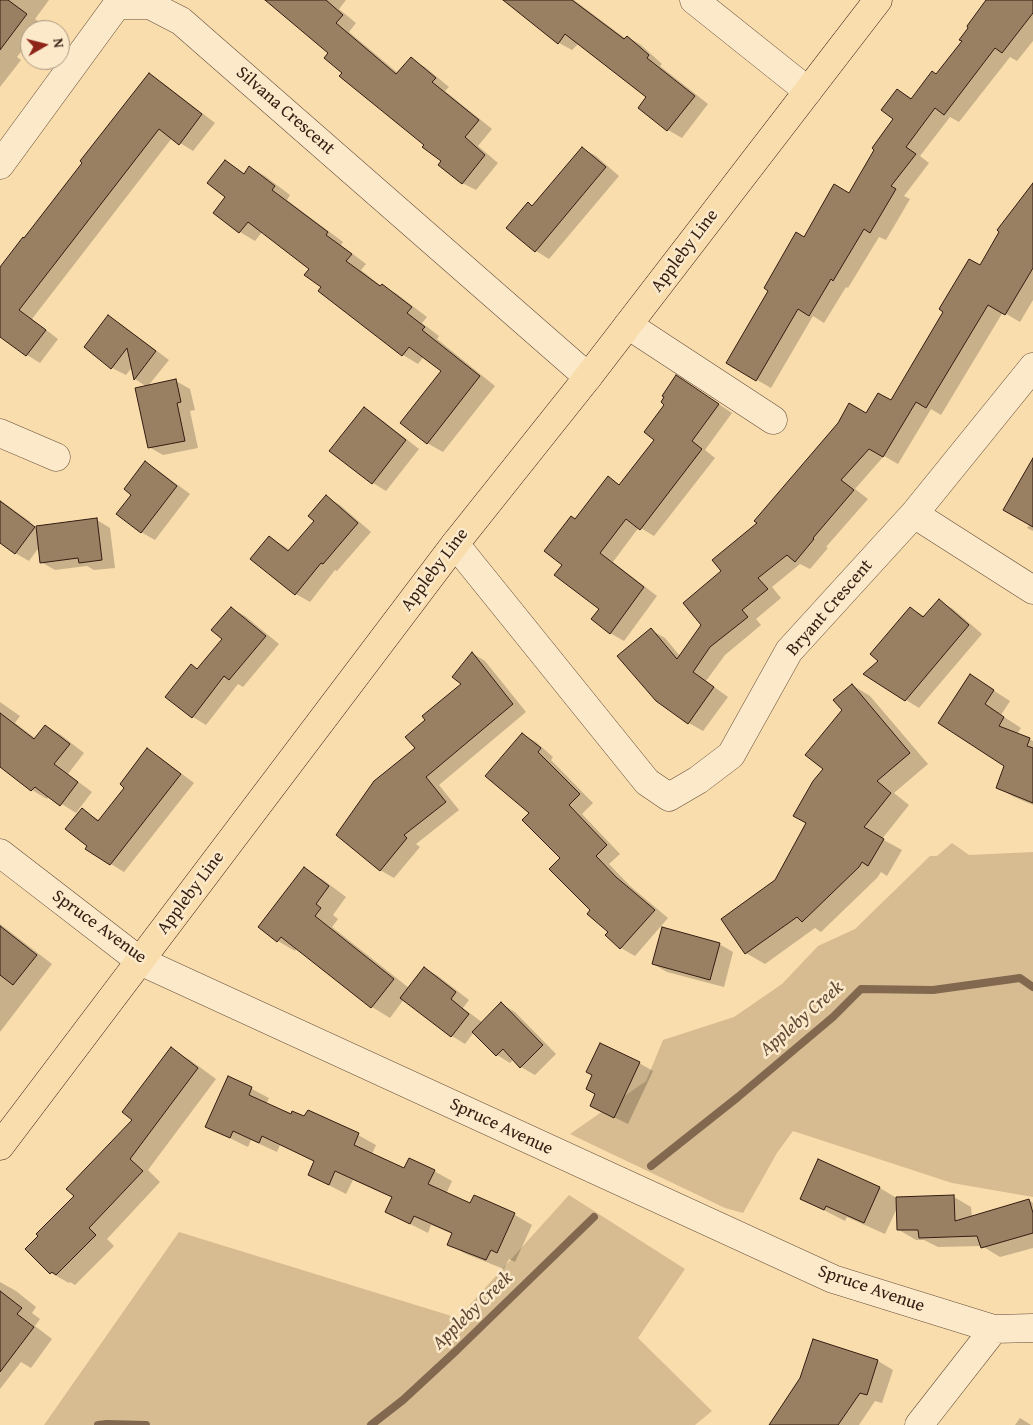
<!DOCTYPE html>
<html>
<head>
<meta charset="utf-8">
<style>
	body { margin:0 }
	#map { position:relative; width:1033px; height:1425px; overflow:hidden; background:#f9ddad; font-family:"Gentium Book Plus",serif }
	canvas { display:block }
	.north { position:absolute; left:20px; top:20px; width:50px; height:50px; box-sizing:border-box; background:#fbe9ca; border:1px solid #ab9780; border-radius:50%; rotate:82deg; font-size:14px; font-weight:700; line-height:20px; text-align:center; color:#331c11 }
	.north::after { content:''; display:block; margin:auto; width:18px; height:22px; background:#8f2418; clip-path:polygon(50% 0,100% 100%,50% 72%,0 100%) }
</style>
</head>
<body>
<div id="map">
<canvas width="1033" height="1425"></canvas>
<div class="north">N</div>
</div>
<script>
const g = document.querySelector('canvas').getContext('2d');
g.lineJoin = 'round';
function fill(path, color) {
  g.fillStyle = color;
  g.fill(path, 'evenodd');
}
function poly(rows) {
  const path = new Path2D();
  for (const r of rows) {
    path.moveTo(r[0], r[1]);
    for (let i = 2; i < r.length; i += 2) path.lineTo(r[i], r[i + 1]);
  }
  return path;
}
function stroke(path, color, width, dash) {
  g.strokeStyle = color;
  g.lineWidth = width;
  g.lineCap = dash ? 'butt' : 'round';
  g.setLineDash(dash || []);
  g.stroke(path);
}
function label(font, color, halo, rows, align = 'center') {
  g.font = font + ' "Gentium Book Plus",serif';
  g.lineWidth = 5;
  g.setLineDash([]);
  g.textBaseline = 'middle';
  g.strokeStyle = halo;
  g.fillStyle = color;
  for (const [text, x, y, turn = 0] of rows) {
    g.save();
    g.translate(x, y);
    g.rotate((+turn || 0) * Math.PI / 180);
    g.textAlign = isNaN(turn) ? turn : align;
    if (halo) g.strokeText(text, 0, 0);
    g.fillText(text, 0, 0);
    g.restore();
  }
}
fill(poly([
	[952,843,969,855,1033,852,1033,1197,952,1183,793,1131,777,1153,743,1213,725,1208,570,1134,646,1081,663,1040,734,1017,782,984,818,946,855,929,930,856,937,856],
	[569,1195,685,1269,638,1338,712,1411,695,1425,44,1425,179,1232,458,1318]
]), '#d7bc92');
fill(poly([
	[0,0,49,0,35,19,42,24,38,30,30,30,30,40,17,57,21,60,0,87],
	[284,0,346,0,339,9,356,23,349,32,399,74,411,59,425,67,449,87,445,91,492,129,478,146,498,163,476,190,462,183,426,145,344,73,330,53],
	[505,0,574,0,626,39,628,37,641,45,662,64,660,66,708,104,682,138,668,130,648,97,579,43,572,50,559,43],
	[989,0,1033,0,1033,41,1017,61,1010,57,959,122,950,117,920,156,929,163,904,196,910,199,886,240,879,237,848,288,846,287,824,323,813,316,771,388,728,363,804,239,849,194,895,118,898,90,913,99,937,75,963,41],
	[149,75,163,83,215,123,193,151,172,138,32,319,58,339,40,363,27,355,0,335,0,269,24,239],
	[582,148,596,156,619,176,549,259,536,251,508,228,533,207],
	[225,161,245,174,250,167,265,176,290,195,287,200,343,242,341,245,366,264,361,270,381,286,382,285,397,294,427,317,422,323,439,336,437,339,495,386,443,452,427,443,443,371,424,356,418,364,403,355,322,287,310,268,262,232,255,241,240,232,214,213,227,197],
	[1033,185,1033,300,1020,322,1003,312,941,415,931,409,898,464,884,456,855,489,868,499,826,547,828,548,810,569,800,564,772,587,781,598,756,619,761,625,725,655,706,681,728,697,703,731,689,723,657,700,651,630,665,638,680,656,703,625,723,571,759,523,867,415,891,402],
	[109,317,122,325,169,360,148,386,176,381,190,389,195,410,190,411,198,448,163,455,149,447,147,387,135,379,132,367,126,375,112,368],
	[690,385,732,413,705,450,715,458,654,536,639,527,613,562,657,596,624,641,610,633,601,609,564,565,576,520,608,478,620,485,655,439],
	[364,409,378,417,419,449,386,491,373,483,331,451],
	[145,463,159,471,190,494,155,540,141,532,133,495],
	[1033,484,1033,531,1027,528,1030,524],
	[326,497,340,505,371,532,337,571,335,570,310,602,296,594,252,559,269,537,290,550,316,521],
	[0,500,32,523,30,522,29,524,37,529,97,520,110,528,115,568,94,570,87,566,55,570,41,562,40,546,29,561,15,553,0,541],
	[939,601,953,609,982,634,919,708,906,700,880,661,910,608,924,616],
	[231,608,245,616,279,644,243,687,238,684,206,725,193,717,198,670,223,639],
	[472,653,485,661,526,712,439,785,459,810,416,844,420,847,394,878,380,870,417,749,427,720,463,684],
	[971,676,1010,701,1001,715,1021,728,1017,734,1033,741,1033,805,1014,797,997,787,1005,766],
	[852,685,870,696,928,764,894,793,909,805,882,839,902,850,887,876,881,872,877,878,821,932,815,928,765,964,746,953,776,881,807,823],
	[0,702,20,716,15,723,36,739,46,726,61,735,84,753,68,774,92,792,76,813,49,796,47,799,32,790,0,765],
	[522,734,536,742,553,757,551,760,593,803,582,814,620,854,609,864,630,886,668,918,635,956,621,948,592,910,562,858,530,813],
	[147,750,161,758,194,783,124,872,111,864,89,846,82,810,99,820,126,787],
	[305,869,322,879,346,897,333,915,338,919,332,927,409,988,424,968,438,976,469,1000,463,1008,483,1023,502,1004,515,1012,556,1054,535,1075,521,1067,514,1059,510,1063,497,1055,474,1032,465,1044,452,1036,404,999,390,1018,372,1007,297,948,295,951,278,941],
	[0,924,52,964,0,1032],
	[719,944,733,952,724,987,667,972,653,964],
	[171,1049,190,1060,216,1079,148,1170,160,1182,107,1239,114,1246,75,1285,70,1282,69,1283,51,1273,75,1196,134,1120],
	[639,1063,653,1071,628,1124,591,1106],
	[229,1077,269,1098,266,1104,291,1116,305,1118,308,1112,358,1135,376,1145,372,1154,405,1170,434,1171,452,1181,446,1194,471,1205,474,1196,515,1215,532,1225,515,1262,509,1259,504,1269,466,1254,448,1244,453,1234,431,1225,428,1233,386,1212,393,1198,353,1180,346,1194,309,1175,315,1162,280,1145,277,1152,251,1140,248,1147,207,1127],
	[819,1160,880,1188,898,1199,954,1197,971,1207,972,1217,1029,1200,1033,1203,1033,1248,1000,1257,982,1246,938,1247,924,1240,916,1240,899,1230,898,1206,885,1234,847,1217,845,1221,802,1199],
	[0,1282,16,1291,36,1307,32,1313,40,1319,35,1326,52,1339,31,1368,21,1362,0,1389],
	[814,1340,878,1361,893,1370,882,1403,875,1401,859,1425,771,1425,802,1379],
	[1020,1418,1031,1425,1015,1425]
]), '#0003');
stroke(poly([
	[651,1166,738,1097,833,1017,861,989,933,990,1020,978,1033,987],
	[98,1425,107,1424,146,1425],
	[371,1425,403,1400,457,1350,594,1217]
]), '#82684f', 8);
const building = poly([
	[0,0,8,0,27,14,0,50,0,0],
	[265,0,326,0,343,15,336,23,396,74,411,57,436,78,432,82,479,120,465,137,485,155,462,184,438,165,441,161,422,147,424,145,339,76,342,73,324,58,328,53,265,0],
	[503,0,572,0,624,39,627,36,649,55,647,58,695,96,667,131,638,108,646,97,565,34,558,44,503,0],
	[986,0,1033,0,1033,13,1002,53,995,48,944,115,935,108,906,147,916,154,891,186,896,189,870,233,864,229,833,281,831,279,809,316,798,309,756,381,726,363,768,291,764,288,796,232,804,237,834,184,849,193,874,150,872,148,893,119,881,110,897,89,911,99,932,71,936,74,962,41,959,40,968,28,967,26,986,0],
	[149,73,202,114,179,145,159,129,19,310,46,330,26,356,0,337,0,267,23,237,24,238,82,163,80,161,149,73],
	[582,147,606,167,535,252,506,228,528,202,532,206,582,147],
	[225,160,244,174,249,166,275,186,272,190,328,232,326,235,352,254,346,261,380,286,382,284,412,307,407,313,425,327,422,330,480,376,427,444,400,423,441,371,409,347,402,356,318,291,321,287,304,275,309,269,248,222,239,233,213,213,225,197,207,183,225,160],
	[1033,183,1033,268,1005,315,988,305,926,408,916,402,883,457,869,449,841,480,854,490,813,538,814,539,795,562,787,555,758,578,768,589,742,610,748,617,710,647,693,672,714,687,688,724,656,701,617,656,651,628,677,659,701,625,683,603,721,571,712,560,757,523,754,521,838,423,849,403,866,413,878,393,891,400,943,312,939,309,969,259,980,265,999,232,997,230,1033,183],
	[108,315,156,351,134,380,127,348,111,369,84,347,108,315],
	[676,375,719,404,692,441,702,449,640,530,626,519,600,553,644,587,610,634,591,619,599,609,554,575,562,565,544,551,571,516,575,519,608,476,619,485,654,440,644,432,664,405,661,402,664,397,662,396,676,375],
	[176,379,181,402,177,403,185,441,148,448,135,388,176,379],
	[364,407,406,440,372,484,329,451,364,407],
	[1033,458,1033,527,1003,510,1033,458],
	[145,461,177,486,141,533,116,514,131,495,124,489,145,461],
	[326,495,358,523,323,564,321,563,295,595,250,559,269,536,288,551,314,521,308,516,326,495],
	[0,501,35,527,15,554,0,543,0,501],
	[97,518,102,560,79,563,78,558,40,563,36,526,97,518],
	[939,599,969,625,905,701,863,674,878,661,870,654,910,607,923,617,939,599],
	[231,607,266,636,229,680,224,676,192,718,165,697,191,664,197,669,222,639,211,630,231,607],
	[472,652,513,704,426,777,446,802,404,835,407,838,380,871,336,835,374,781,415,748,405,737,425,720,422,716,461,684,452,677,472,652],
	[970,674,994,690,985,704,1004,717,999,726,1030,738,1027,746,1033,748,1033,803,996,788,1004,766,938,723,970,674],
	[852,684,910,753,877,781,891,793,864,827,884,839,868,866,862,862,859,867,802,922,797,917,745,954,721,919,775,880,806,823,793,816,813,781,823,769,805,755,842,710,833,700,852,684],
	[0,713,34,739,45,725,70,744,54,764,78,782,60,806,35,787,31,791,0,767,0,713],
	[522,733,541,748,538,752,580,794,569,805,607,845,596,856,616,877,655,910,620,949,605,935,608,932,587,914,590,910,549,869,560,858,522,820,529,813,485,776,522,733],
	[147,748,181,774,110,865,85,849,87,846,65,829,82,808,98,821,124,788,120,784,147,748],
	[304,867,329,886,316,904,321,908,315,916,394,979,371,1008,281,937,277,942,258,927,304,867],
	[0,926,37,955,13,985,0,975,0,926],
	[662,927,720,943,710,980,652,964,662,927],
	[424,967,456,992,451,999,469,1014,451,1037,400,998,424,967],
	[501,1002,543,1045,520,1068,503,1049,496,1056,472,1032,501,1002],
	[600,1043,640,1062,614,1118,590,1106,595,1094,586,1089,592,1075,586,1072,600,1043],
	[171,1047,198,1068,130,1159,143,1171,89,1228,96,1235,56,1275,52,1272,50,1274,25,1249,38,1236,36,1234,74,1196,66,1189,132,1120,122,1112,171,1047],
	[228,1076,252,1087,249,1095,291,1114,292,1111,304,1116,308,1110,359,1133,354,1145,404,1168,409,1158,435,1170,428,1184,470,1203,474,1195,515,1213,497,1253,491,1250,486,1260,447,1245,452,1233,414,1216,410,1224,385,1212,392,1197,335,1171,329,1185,308,1175,314,1161,262,1136,259,1143,233,1131,230,1138,205,1127,228,1076],
	[818,1159,880,1187,864,1223,826,1206,824,1210,800,1199,818,1159],
	[954,1195,955,1221,1029,1199,1033,1213,1033,1233,981,1248,977,1236,919,1238,918,1230,897,1230,896,1197,954,1195],
	[0,1291,22,1308,17,1314,34,1327,0,1372,0,1291],
	[813,1339,878,1360,867,1395,860,1393,838,1425,769,1425,800,1378,813,1339]
]);
fill(building, '#9a8062');
stroke(building, '#331c11', 1);
const minor = poly([
	[694,0,808,91],
	[0,165,117,5,150,5,181,21,588,377],
	[628,325,773,420],
	[0,433,56,457],
	[914,514,1033,590],
	[455,544,647,782,669,797,698,780,731,755,789,651,914,514,1033,367],
	[0,853,140,961,833,1279,994,1329,1033,1328],
	[919,1425,994,1329]
]);
const major = poly([
	[0,1146,455,544,588,377,878,0]
]);
stroke(minor, '#644c38', 29);
stroke(major, '#331c11', 29);
stroke(minor, '#fbe9ca', 28);
stroke(major, '#f9ddad', 28);
label('18px', '#331c11', '#fbe9ca', [
	["Silvana Crescent",285,111,41],
	["Appleby Line",685,251,-53],
	["Appleby Line",435,570,-53],
	["Bryant Crescent",830,608,-49],
	["Appleby Line",191,893,-53],
	["Spruce Avenue",99,927,36],
	["Spruce Avenue",501,1127,25],
	["Spruce Avenue",871,1289,19]
]);
label('italic 19px', '#614835', '#fbe9ca', [
	["Appleby Creek",802,1019,-41],
	["Appleby Creek",473,1311,-44]
]);
</script>
</body>
</html>
